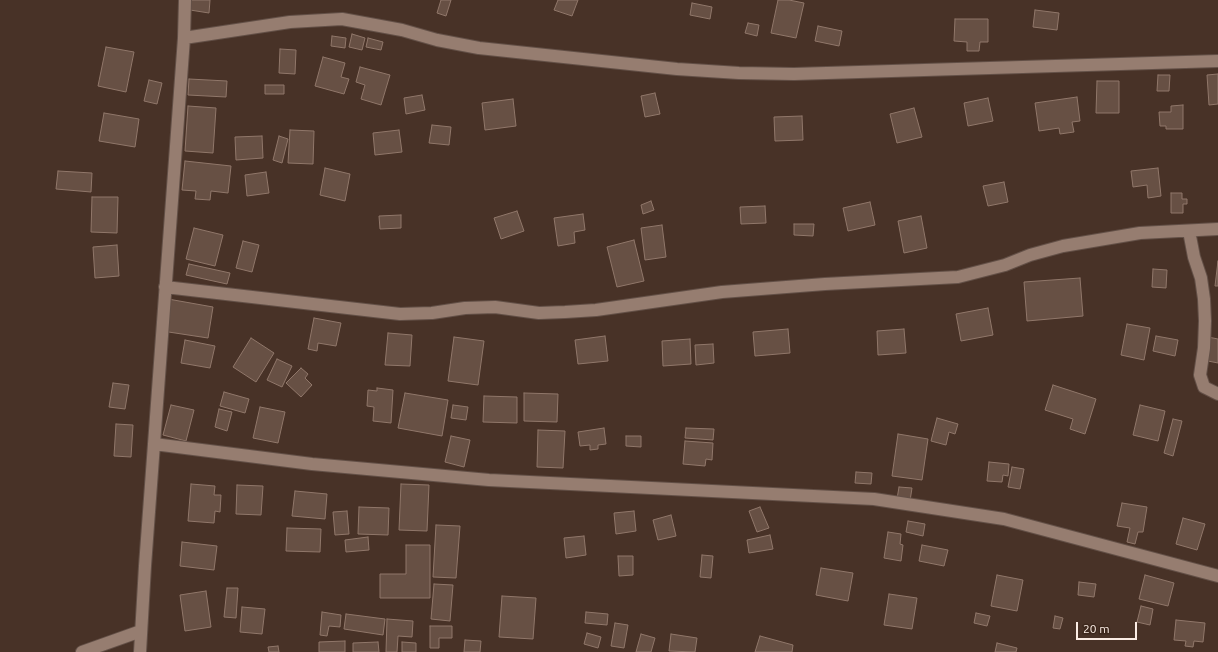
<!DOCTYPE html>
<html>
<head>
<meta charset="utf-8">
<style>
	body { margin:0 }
	#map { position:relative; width:1218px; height:652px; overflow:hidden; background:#483227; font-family:Ubuntu,sans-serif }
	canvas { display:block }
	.scale { position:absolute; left:1076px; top:622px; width:61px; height:18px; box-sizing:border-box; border:2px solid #fbede5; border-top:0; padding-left:5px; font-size:12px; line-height:14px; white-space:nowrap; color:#fbede5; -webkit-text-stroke:3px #3d281d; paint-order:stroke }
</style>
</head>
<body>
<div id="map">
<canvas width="1218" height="652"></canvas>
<div class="scale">20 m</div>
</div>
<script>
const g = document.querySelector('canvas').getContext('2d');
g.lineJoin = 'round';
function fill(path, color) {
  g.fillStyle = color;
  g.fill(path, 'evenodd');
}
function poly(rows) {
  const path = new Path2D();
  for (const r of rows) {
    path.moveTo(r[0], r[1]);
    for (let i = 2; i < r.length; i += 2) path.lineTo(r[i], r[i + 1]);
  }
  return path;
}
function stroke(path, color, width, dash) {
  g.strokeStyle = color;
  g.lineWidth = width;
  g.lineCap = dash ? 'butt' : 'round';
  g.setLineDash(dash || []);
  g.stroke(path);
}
const building = poly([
	[191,0,210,0,209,13,190,10,191,0],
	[441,0,451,0,446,16,437,13,441,0],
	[558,0,578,0,572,16,554,10,558,0],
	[778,0,789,0,804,3,796,38,771,33,778,0],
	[692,3,712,7,710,19,690,15,692,3],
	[1035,10,1059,13,1057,30,1033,27,1035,10],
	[955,19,988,19,988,42,980,42,979,51,967,51,967,42,954,41,955,19],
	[748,23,759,25,757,36,745,33,748,23],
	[818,26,842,31,839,46,815,41,818,26],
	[352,34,365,38,362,50,349,47,352,34],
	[332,36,346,38,345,48,331,46,332,36],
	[368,38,383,42,381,50,366,47,368,38],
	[106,47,134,52,126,92,98,86,106,47],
	[280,49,296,50,295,74,279,73,280,49],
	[323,57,345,63,341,77,349,79,344,94,315,86,323,57],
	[360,67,390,75,381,105,361,99,365,85,356,82,360,67],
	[1218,74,1218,104,1209,105,1207,75,1218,74],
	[1158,75,1170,75,1169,91,1157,91,1158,75],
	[189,79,227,81,226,97,188,95,189,79],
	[149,80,162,83,157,104,144,101,149,80],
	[1097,81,1119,81,1119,113,1096,113,1097,81],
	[265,85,284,85,284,94,265,94,265,85],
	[655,93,660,114,645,117,641,96,655,93],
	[422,95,425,110,406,114,404,98,422,95],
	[1077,97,1080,121,1072,122,1074,132,1060,134,1059,128,1039,131,1035,103,1077,97],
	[988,98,993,121,968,126,964,103,988,98],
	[513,99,516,126,485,130,482,103,513,99],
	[1183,105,1183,129,1166,129,1166,126,1160,126,1159,112,1171,112,1171,106,1183,105],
	[188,106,216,108,213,153,185,151,188,106],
	[914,108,922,137,897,143,890,114,914,108],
	[104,113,139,119,135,147,99,141,104,113],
	[802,116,803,140,775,141,774,117,802,116],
	[432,125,451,127,449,145,429,143,432,125],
	[290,130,314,131,313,164,288,163,290,130],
	[399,130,402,152,375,155,373,133,399,130],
	[262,136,263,158,236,160,235,137,262,136],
	[279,136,288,139,282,163,273,160,279,136],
	[185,161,231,166,228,193,211,191,210,200,195,199,196,191,182,190,185,161],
	[325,168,350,174,345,201,320,195,325,168],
	[1158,168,1161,196,1148,198,1147,185,1133,187,1131,171,1158,168],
	[58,171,92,173,91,192,56,189,58,171],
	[266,172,269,193,247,196,245,175,266,172],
	[1004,182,1008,202,988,206,983,186,1004,182],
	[1171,193,1182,193,1182,199,1187,199,1187,204,1183,204,1183,213,1171,213,1171,193],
	[92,197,118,197,117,233,91,232,92,197],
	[651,201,654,210,643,214,641,205,651,201],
	[870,202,875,225,848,231,843,208,870,202],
	[765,206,766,223,741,224,740,207,765,206],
	[517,211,524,231,501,239,494,218,517,211],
	[583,214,585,230,574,232,575,243,558,246,554,218,583,214],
	[401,215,401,228,380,229,379,216,401,215],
	[921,216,927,248,904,253,898,221,921,216],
	[794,224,814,224,813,236,794,235,794,224],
	[662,225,666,257,645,260,641,228,662,225],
	[194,228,223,235,215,266,186,259,194,228],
	[634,240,644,281,617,287,607,247,634,240],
	[243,241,259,245,252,272,236,268,243,241],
	[117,245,119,276,95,278,93,247,117,245],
	[1218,261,1218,286,1215,286,1218,261],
	[189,264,230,273,227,284,186,275,189,264],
	[1153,269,1167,270,1166,288,1152,287,1153,269],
	[1080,278,1083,316,1027,321,1024,282,1080,278],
	[168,299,213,307,208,338,162,331,168,299],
	[988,308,993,335,961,341,956,314,988,308],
	[314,318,341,323,336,346,318,343,317,351,308,349,314,318],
	[1127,324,1150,328,1144,360,1121,355,1127,324],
	[788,329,790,353,755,356,753,332,788,329],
	[904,329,906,353,878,355,877,331,904,329],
	[388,333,412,335,410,366,385,365,388,333],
	[605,336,608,361,578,364,575,340,605,336],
	[1156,336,1178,340,1175,356,1153,351,1156,336],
	[454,337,484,341,478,385,448,381,454,337],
	[1208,337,1218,339,1218,363,1203,360,1208,337],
	[251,338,274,353,256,382,233,367,251,338],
	[690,339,691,364,663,366,662,341,690,339],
	[185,340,215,346,210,368,181,363,185,340],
	[713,344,714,363,696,365,695,345,713,344],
	[277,359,292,366,282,387,267,380,277,359],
	[301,368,308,374,305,378,312,385,301,397,286,383,301,368],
	[113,383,129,385,125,409,109,407,113,383],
	[1053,385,1096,399,1085,434,1070,429,1073,419,1045,410,1053,385],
	[377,388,393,390,391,423,373,421,374,407,367,406,368,390,377,391,377,388],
	[224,392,249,399,245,413,220,406,224,392],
	[405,393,448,400,442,436,398,428,405,393],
	[524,393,558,394,557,422,524,421,524,393],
	[484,396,517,397,517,423,483,422,484,396],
	[171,405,194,410,186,441,163,435,171,405],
	[453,405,468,407,466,420,451,418,453,405],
	[1140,405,1165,411,1158,441,1133,435,1140,405],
	[260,407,285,412,278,443,253,438,260,407],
	[219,409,232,412,227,431,215,427,219,409],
	[937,418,958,424,955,434,949,432,946,445,931,441,937,418],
	[1173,419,1182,421,1173,456,1164,453,1173,419],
	[116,424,133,425,131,457,114,456,116,424],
	[604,428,606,444,598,445,598,449,590,450,590,445,580,446,578,432,604,428],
	[686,428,714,429,713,440,685,438,686,428],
	[538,430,565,431,563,468,537,467,538,430],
	[898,434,928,439,922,480,892,476,898,434],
	[451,436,470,440,464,467,445,462,451,436],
	[626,436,641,436,641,447,626,446,626,436],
	[685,441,713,443,712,460,706,459,705,466,683,464,685,441],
	[989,462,1009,464,1008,476,1003,475,1002,482,987,481,989,462],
	[1012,467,1024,469,1020,489,1008,487,1012,467],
	[856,472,872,473,871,484,855,483,856,472],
	[191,484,215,486,214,495,221,495,220,512,215,511,214,523,188,521,191,484],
	[401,484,429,485,427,531,399,530,401,484],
	[237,485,263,486,261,515,236,514,237,485],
	[899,487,912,488,910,501,897,499,899,487],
	[295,491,327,494,325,519,292,516,295,491],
	[1122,503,1147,507,1143,532,1138,532,1135,544,1127,542,1130,528,1117,526,1122,503],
	[359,507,389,508,388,535,358,534,359,507],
	[760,507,769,528,757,532,749,511,760,507],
	[347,511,349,534,335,535,333,512,347,511],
	[634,511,636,531,616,534,614,513,634,511],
	[671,515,676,536,658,540,653,520,671,515],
	[1183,518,1205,524,1197,550,1176,544,1183,518],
	[908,521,925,524,923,536,906,532,908,521],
	[436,525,460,526,456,578,433,577,436,525],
	[287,528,321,529,320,552,286,551,287,528],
	[888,532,901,534,900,544,903,545,901,561,884,558,888,532],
	[770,535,773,549,749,553,747,540,770,535],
	[584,536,586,555,566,558,564,538,584,536],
	[368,537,369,550,346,552,345,540,368,537],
	[182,542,217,546,214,570,180,566,182,542],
	[406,545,430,545,430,598,380,598,380,574,406,574,406,545],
	[922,545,948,550,944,566,919,561,922,545],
	[702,555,713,556,711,578,700,577,702,555],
	[618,556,633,556,633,575,619,576,618,556],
	[821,568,853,573,848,601,816,595,821,568],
	[997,575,1023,580,1017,611,991,606,997,575],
	[1145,575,1174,583,1168,606,1139,599,1145,575],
	[1079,582,1096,584,1094,597,1078,595,1079,582],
	[434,584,453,585,450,621,431,619,434,584],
	[227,588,238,588,236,618,224,617,227,588],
	[206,591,211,627,185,631,180,595,206,591],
	[889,594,917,598,912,629,884,625,889,594],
	[502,596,536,598,533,639,499,637,502,596],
	[1141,606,1153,609,1150,625,1137,622,1141,606],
	[242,607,265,609,262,634,240,632,242,607],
	[322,612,341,615,340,627,329,626,327,636,320,635,322,612],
	[586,612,608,614,607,625,585,623,586,612],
	[976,613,990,616,987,626,974,623,976,613],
	[346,614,385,619,383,635,344,629,346,614],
	[1055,616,1063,618,1060,629,1053,628,1055,616],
	[387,619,413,621,412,637,398,636,397,652,386,652,387,619],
	[1176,620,1205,623,1203,642,1194,641,1193,647,1185,646,1186,641,1174,640,1176,620],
	[615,623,628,625,624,648,611,646,615,623],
	[430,626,452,626,452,638,439,638,439,648,430,648,430,626],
	[587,633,601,637,598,648,584,644,587,633],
	[641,634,655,638,651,652,636,652,641,634],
	[671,634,697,638,695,652,669,651,671,634],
	[760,636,793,645,792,652,755,652,760,636],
	[465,640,481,641,480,652,464,652,465,640],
	[345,641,345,652,319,652,319,642,345,641],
	[378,642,379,652,353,652,353,643,378,642],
	[402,642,416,643,416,652,402,652,402,642],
	[997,643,1017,648,1016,652,995,652,997,643],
	[278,646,279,652,269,652,268,647,278,646]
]);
fill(building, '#675044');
stroke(building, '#90776a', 1);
const minor = poly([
	[184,38,290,22,342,19,402,30,437,40,479,48,677,69,739,73,794,74,1218,61],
	[1189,231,1194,257,1201,278,1204,299,1205,321,1204,348,1200,375,1204,387,1218,394],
	[165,287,400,314,432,313,465,308,495,307,539,313,565,312,596,310,722,292,825,284,958,277,1005,265,1030,255,1063,246,1140,233,1218,229],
	[154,444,312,464,489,480,874,499,1004,519,1218,576],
	[82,652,141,631],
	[140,652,145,566,184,38,185,0]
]);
stroke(minor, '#635047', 14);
stroke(minor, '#967d70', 12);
</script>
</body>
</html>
